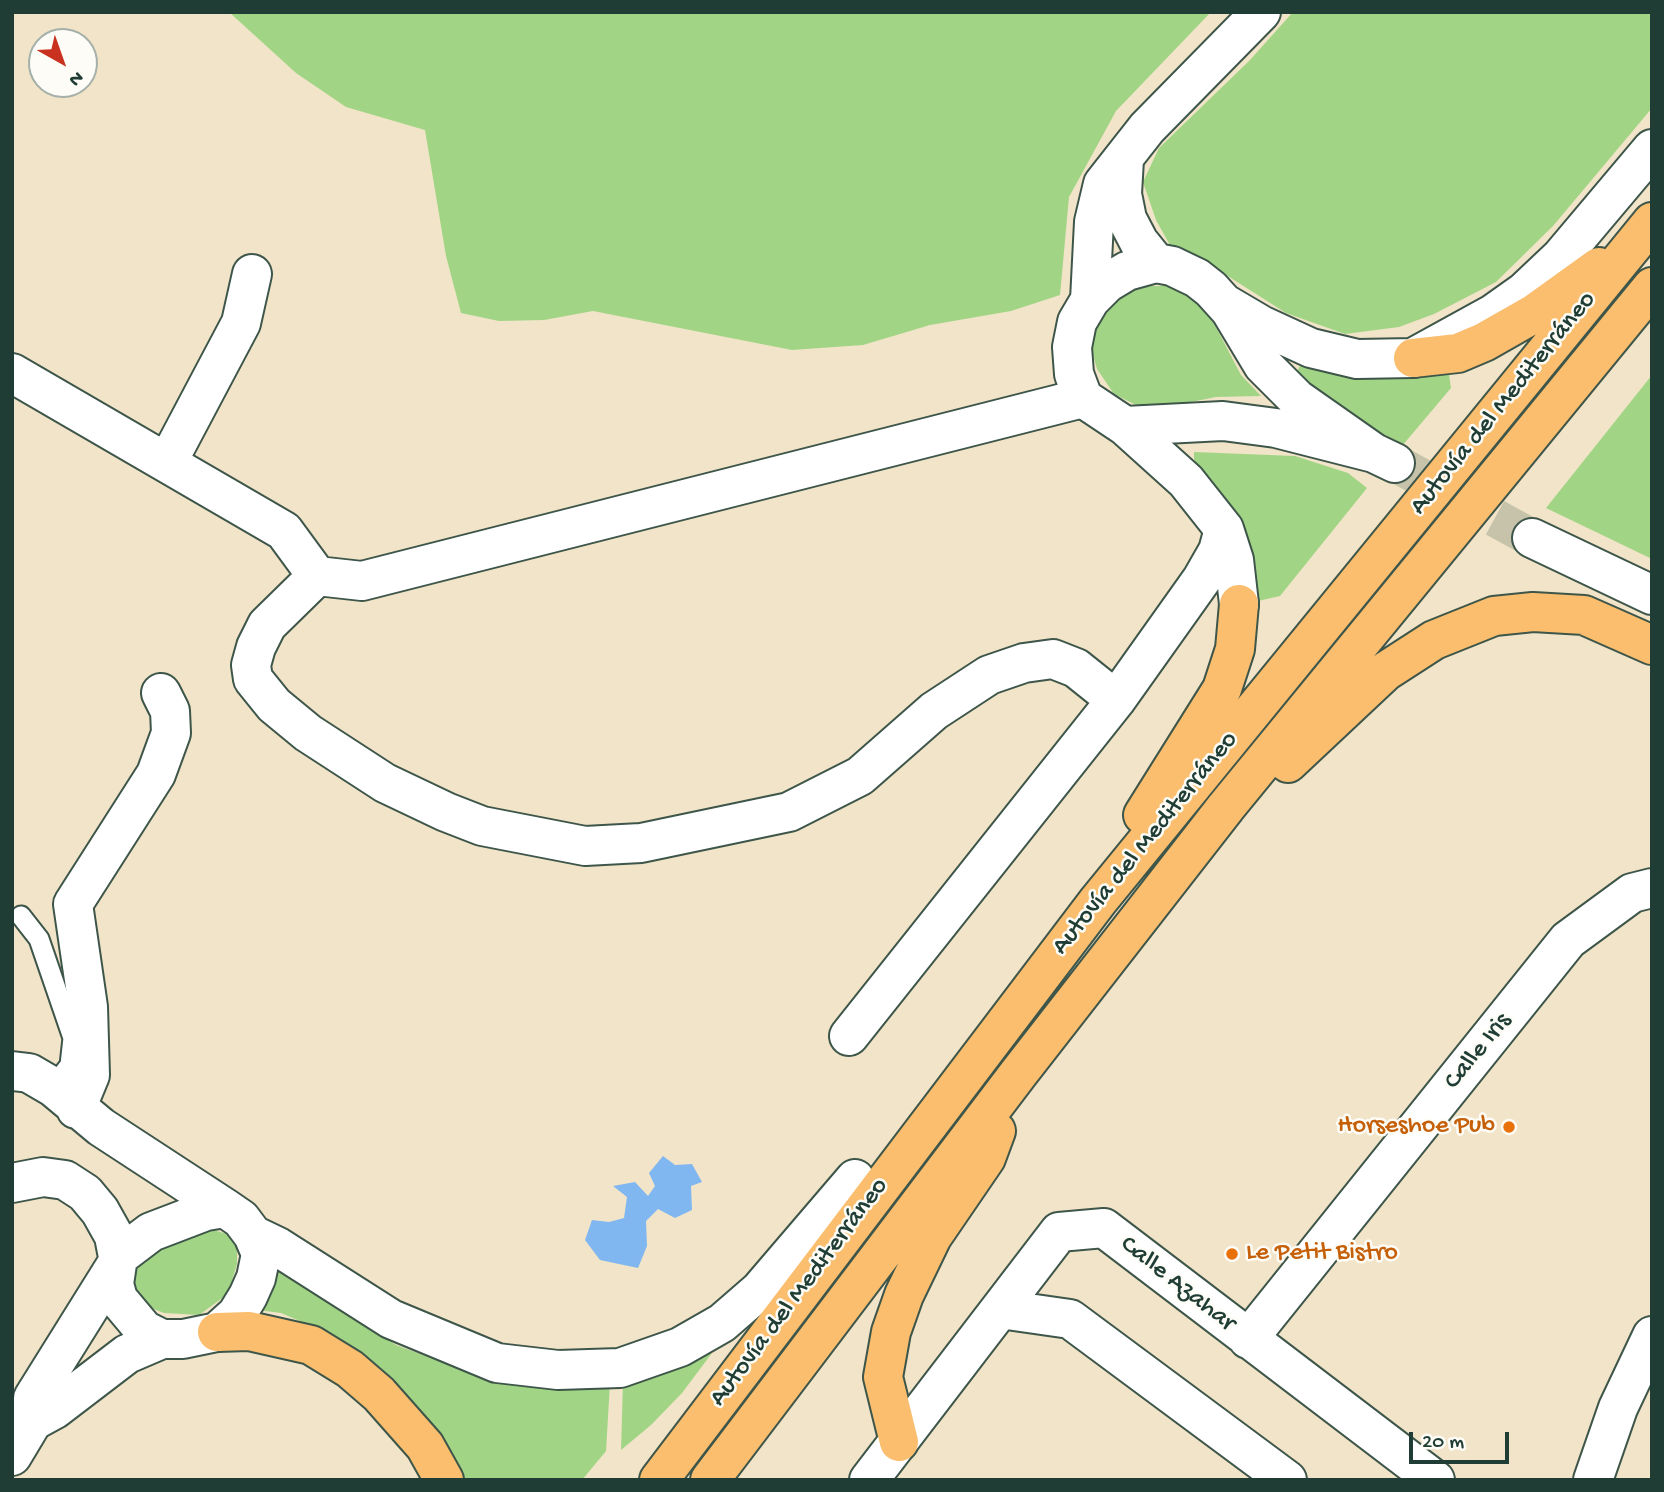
<!DOCTYPE html>
<html>
<head>
<meta charset="utf-8">
<style>
	body { margin:0 }
	#map { position:relative; width:1664px; height:1492px; overflow:hidden; background:#f1e4c8; font-family:"Gochi Hand",sans-serif }
	canvas { display:block }
	.frame { position:absolute; inset:0; border:14px solid #1f3d34; pointer-events:none }
	.north { position:absolute; left:28px; top:28px; width:70px; height:70px; box-sizing:border-box; background:#fdfcf7; border:2px solid #a4b0a9; border-radius:50%; rotate:140deg; font-size:19px; font-weight:700; line-height:28px; text-align:center; color:#1f3d34 }
	.north::after { content:''; display:block; margin:auto; width:24px; height:32px; background:#c8321e; clip-path:polygon(50% 0,100% 100%,50% 72%,0 100%) }
	.scale { position:absolute; left:1409px; top:1432px; width:100px; height:32px; box-sizing:border-box; border:4px solid #1f3d34; border-top:0; padding-left:9px; font-size:21px; line-height:24px; white-space:nowrap; color:#1f3d34; -webkit-text-stroke:5px #fdfcf7; paint-order:stroke }
</style>
</head>
<body>
<div id="map">
<canvas width="1664" height="1492"></canvas>
<div class="frame"></div>
<div class="north">N</div>
<div class="scale">20 m</div>
</div>
<script>
const g = document.querySelector('canvas').getContext('2d');
g.lineJoin = 'round';
function fill(path, color) {
  g.fillStyle = color;
  g.fill(path, 'evenodd');
}
function poly(rows) {
  const path = new Path2D();
  for (const r of rows) {
    path.moveTo(r[0], r[1]);
    for (let i = 2; i < r.length; i += 2) path.lineTo(r[i], r[i + 1]);
  }
  return path;
}
function stroke(path, color, width, dash) {
  g.strokeStyle = color;
  g.lineWidth = width;
  g.lineCap = dash ? 'butt' : 'round';
  g.setLineDash(dash || []);
  g.stroke(path);
}
function label(font, color, halo, rows, align = 'center') {
  g.font = font + ' "Gochi Hand",sans-serif';
  g.lineWidth = 5;
  g.setLineDash([]);
  g.textBaseline = 'middle';
  g.strokeStyle = halo;
  g.fillStyle = color;
  for (const [text, x, y, turn = 0] of rows) {
    g.save();
    g.translate(x, y);
    g.rotate((+turn || 0) * Math.PI / 180);
    g.textAlign = isNaN(turn) ? turn : align;
    if (halo) g.strokeText(text, 0, 0);
    g.fillText(text, 0, 0);
    g.restore();
  }
}
fill(poly([
	[229,12,1211,12,1116,111,1069,197,1060,295,1011,311,930,325,863,345,792,350,593,311,544,320,499,321,461,313,446,256,425,130,346,107,296,73],
	[1293,12,1652,12,1652,108,1553,226,1496,282,1434,314,1399,327,1345,334,1286,313,1223,273,1171,247,1156,220,1143,182,1159,148,1250,60],
	[1143,286,1166,286,1192,299,1207,310,1241,375,1261,396,1216,397,1161,408,1136,405,1114,394,1097,369,1091,347,1095,331,1101,315,1117,297],
	[1303,361,1448,368,1451,388,1402,446,1310,388,1297,371],
	[1652,375,1652,559,1546,508],
	[1194,452,1295,456,1348,473,1367,488,1280,596,1258,601,1194,459],
	[210,1229,227,1234,237,1248,237,1264,228,1294,199,1315,164,1313,146,1306,132,1287,130,1270,141,1255],
	[272,1260,340,1310,396,1345,463,1370,610,1383,606,1451,582,1480,466,1480,430,1421,381,1369,326,1332,281,1313,249,1309],
	[712,1353,682,1393,651,1425,621,1450,623,1381]
]), '#a1d585');
fill(poly([
	[663,1156,675,1165,692,1164,702,1182,691,1186,692,1210,675,1218,658,1209,646,1221,647,1246,638,1268,600,1260,585,1240,592,1220,609,1222,624,1218,627,1197,613,1186,635,1182,648,1196,655,1186,649,1173]
]), '#80b7f0');
stroke(poly([
	[1395,463,1532,538]
]), '#c7c3aa', 38, [38, 19]);
const service = poly([
	[21,916,39,939,73,1038,70,1065,53,1087]
]);
const minor = poly([
	[1124,159,1122,194,1127,219,1139,242,1156,263],
	[1090,300,1094,222,1103,184,1147,128,1261,12],
	[1227,305,1261,325,1311,348,1357,359,1413,358,1493,314,1524,292,1561,257,1652,149],
	[12,373,284,531,317,576,362,581,1083,398],
	[1125,426,1186,481,1224,529,1234,560,1239,604],
	[1374,453,1276,428,1223,421,1125,426,1083,398,1074,374,1072,347,1077,322,1090,300,1107,283,1127,271,1156,263,1172,266,1197,278,1211,289,1230,310,1263,365,1297,399,1374,453,1395,463],
	[168,461,241,323,252,274],
	[1532,538,1652,595],
	[317,576,267,625,256,647,251,665,253,679,274,705,308,733,385,783,446,812,482,826,585,846,641,843,789,812,860,776,934,711,989,675,1024,663,1053,659,1076,668,1116,700],
	[849,1036,1116,700,1202,579,1218,551,1224,529],
	[12,1071,29,1073,53,1087,101,1127,225,1208],
	[76,1109,90,1075,88,1007,73,904,156,774,171,733,170,711,161,693],
	[12,1183,43,1177,65,1180,85,1193,100,1211,114,1236,118,1257,114,1284,118,1299,144,1330,162,1339,183,1339,217,1332,237,1314,248,1296,256,1278,261,1254,253,1235,241,1219,225,1208,206,1211,151,1232,118,1257],
	[253,1235,278,1247,391,1319,497,1363,558,1370,620,1368,680,1347,722,1323,760,1290,855,1179],
	[1000,1309,1070,1319,1287,1480],
	[1248,1339,1568,940,1632,893,1652,888],
	[33,1421,33,1398,116,1265],
	[33,1421,55,1409,127,1354,162,1339],
	[12,1456,33,1421],
	[869,1480,1059,1232,1104,1228,1435,1480],
	[1593,1480,1618,1408,1652,1336]
]);
const trunk = poly([
	[1413,358,1458,353,1484,342,1535,313,1599,267],
	[1288,763,1386,671,1434,640,1494,616,1533,612,1584,615,1652,645],
	[1143,815,1222,689,1235,649,1239,604],
	[217,1332,249,1331,311,1345,350,1369,379,1394,425,1446,444,1480],
	[899,1442,883,1377,891,1332,904,1295,932,1237,986,1158,996,1131],
	[659,1480,1098,901,1652,222],
	[710,1480,1018,1074,1226,807,1652,287]
]);
stroke(service, '#3e564a', 23);
stroke(minor, '#3e564a', 42);
stroke(trunk, '#3e564a', 42);
stroke(service, '#fff', 19);
stroke(minor, '#fff', 38);
stroke(trunk, '#fabe6e', 38);
for (const [x, y, r, color] of [
	[1509,1127,7,"#e8710a"],
	[1232,1254,7,"#e8710a"]
]) {
  const dot = new Path2D();
  dot.arc(x, y, r, 0, 2 * Math.PI);
  g.fillStyle = color;
  g.fill(dot);
  stroke(dot, '#fdfcf7', 2.5);
}
label('26px', '#1f3d34', '#fdfcf7', [
	["Autovía del Mediterráneo",1504,404,-51],
	["Autovía del Mediterráneo",1146,844,-51],
	["Calle Iris",1479,1052,-51],
	["Calle Azahar",1177,1285,38],
	["Autovía del Mediterráneo",800,1293,-53]
]);
label('26px', '#c56008', '#fdfcf7', [
	["Horseshoe Pub",1495,1127],
	["Le Petit Bistro",1246,1254,"left"]
], 'right');
</script>
</body>
</html>
